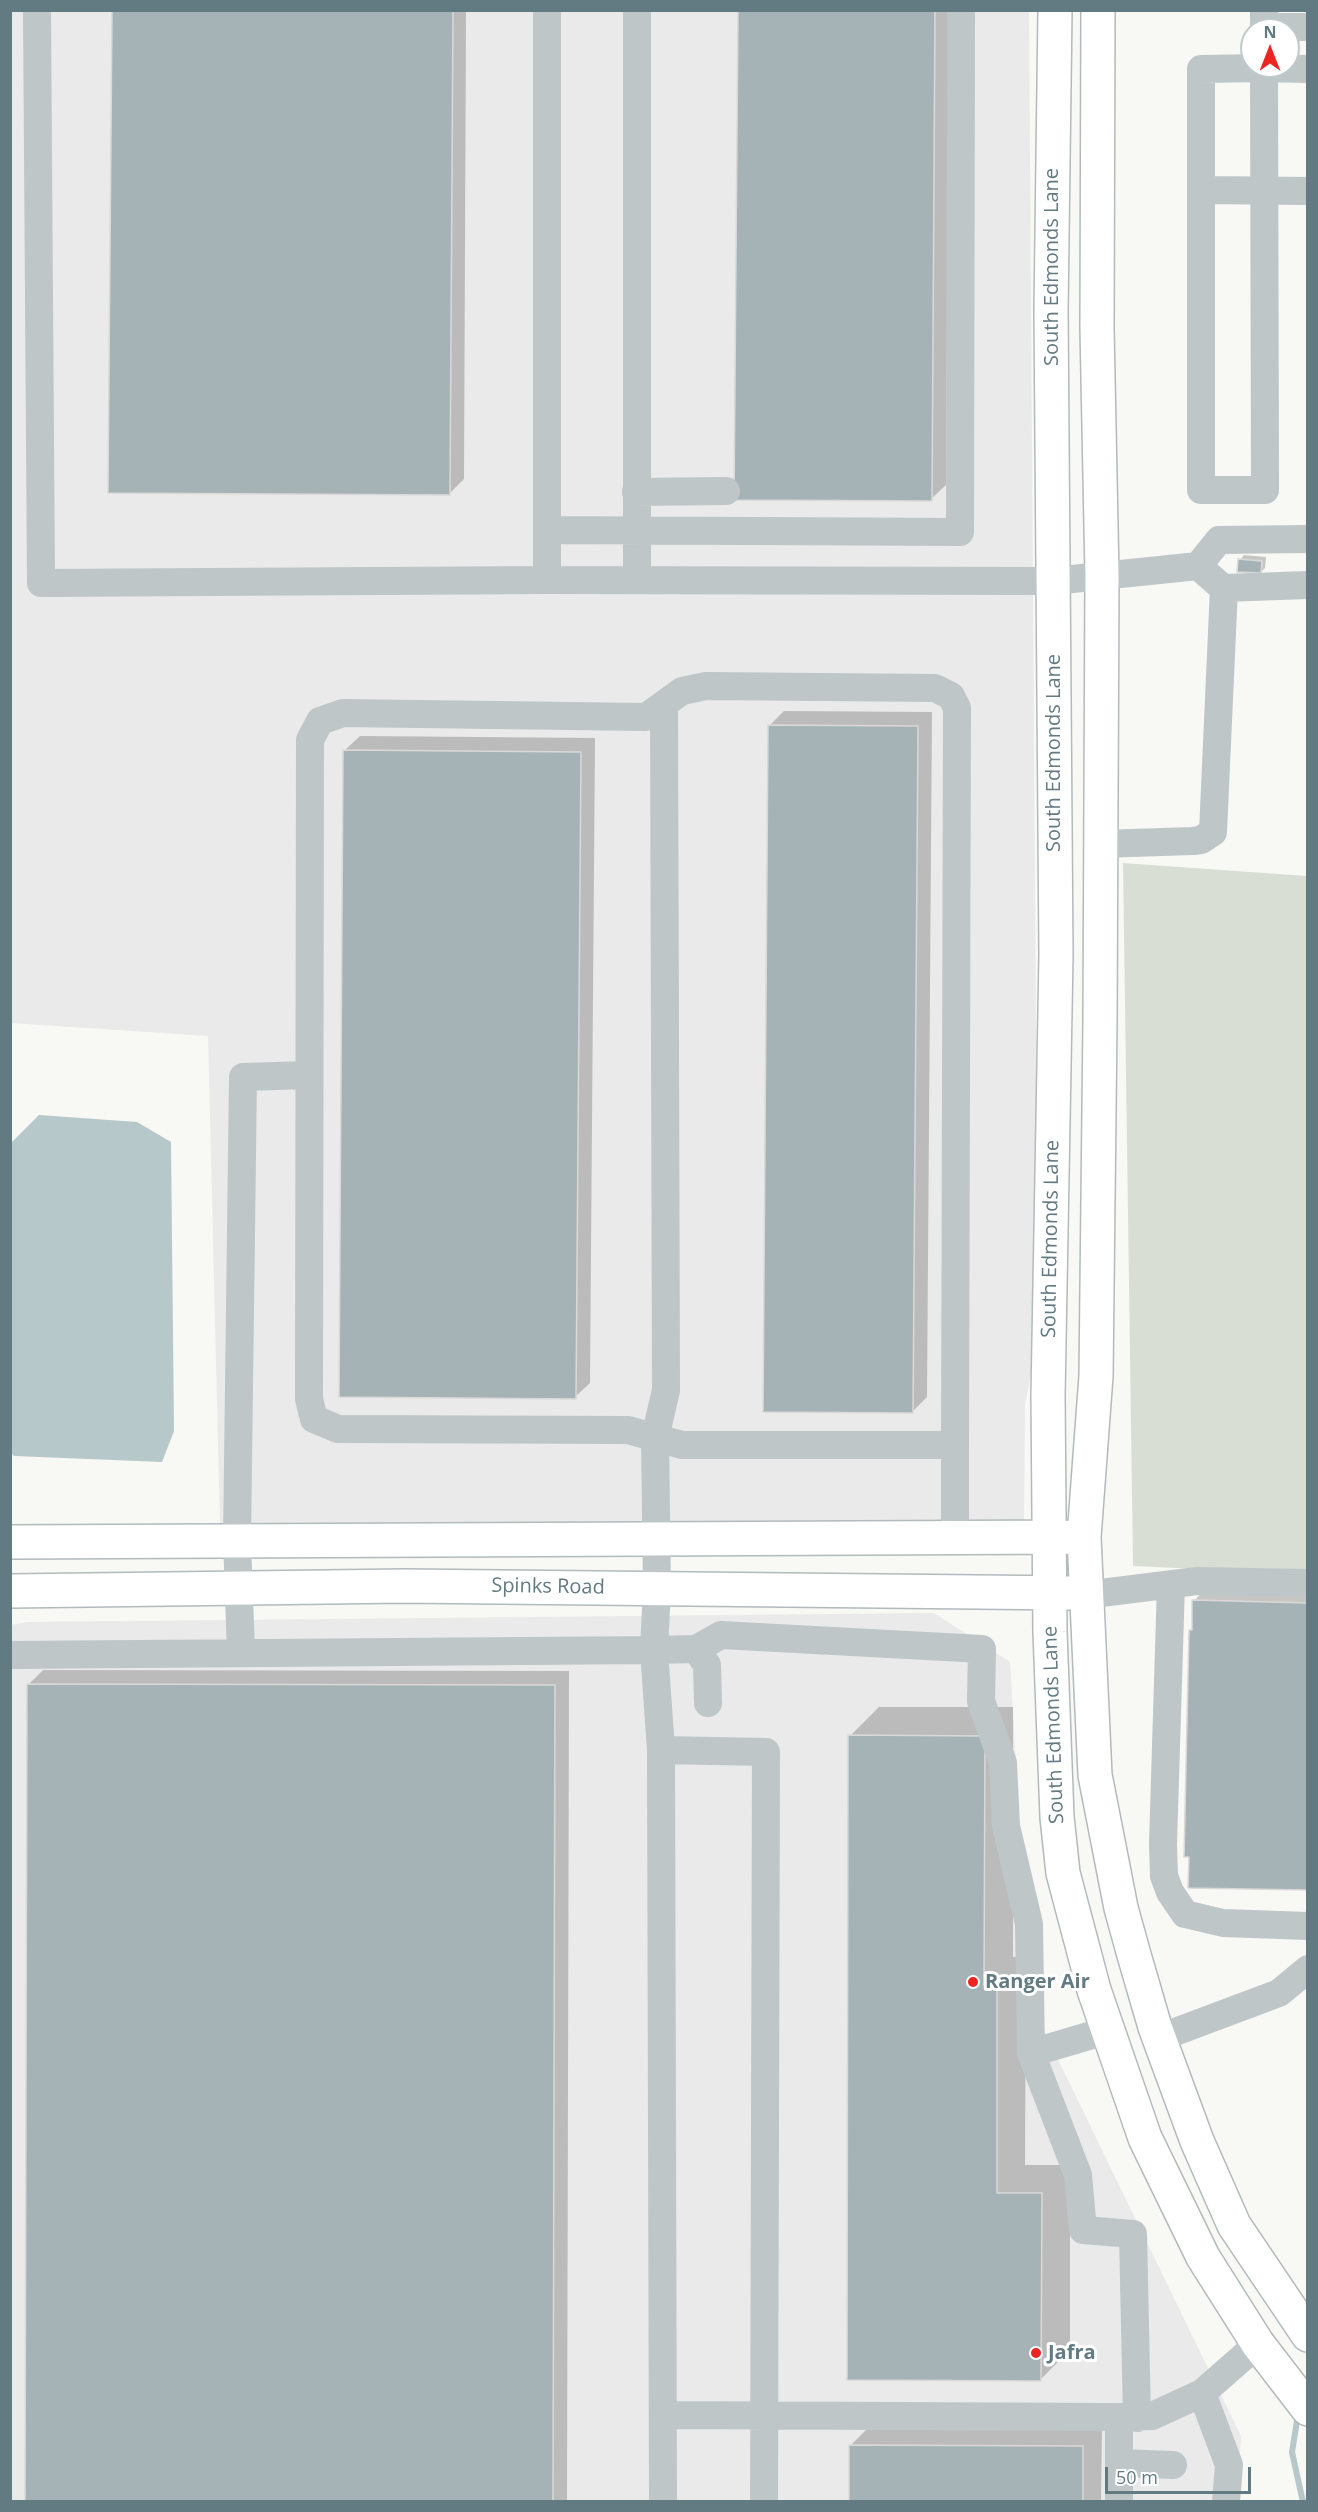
<!DOCTYPE html>
<html>
<head>
<meta charset="utf-8">
<style>
	body { margin:0 }
	#map { position:relative; width:1318px; height:2512px; overflow:hidden; background:#f8f8f5; font-family:"Open Sans",sans-serif }
	canvas { display:block }
	.frame { position:absolute; inset:0; border:12px solid #627a82; pointer-events:none }
	.north { position:absolute; left:1240px; top:18px; width:60px; height:60px; box-sizing:border-box; background:#fff; border:2px solid #c0cacd; border-radius:50%; rotate:0deg; font-size:16px; font-weight:700; line-height:24px; text-align:center; color:#627a82 }
	.north::after { content:''; display:block; margin:auto; width:21px; height:27px; background:#ec2522; clip-path:polygon(50% 0,100% 100%,50% 72%,0 100%) }
	.scale { position:absolute; left:1105px; top:2467px; width:146px; height:27px; box-sizing:border-box; border:3px solid #627a82; border-top:0; padding-left:8px; font-size:18px; line-height:21px; white-space:nowrap; color:#627a82; -webkit-text-stroke:4px #fff; paint-order:stroke }
</style>
</head>
<body>
<div id="map">
<canvas width="1318" height="2512"></canvas>
<div class="frame"></div>
<div class="north">N</div>
<div class="scale">50 m</div>
</div>
<script>
const g = document.querySelector('canvas').getContext('2d');
g.lineJoin = 'round';
function fill(path, color) {
  g.fillStyle = color;
  g.fill(path, 'evenodd');
}
function poly(rows) {
  const path = new Path2D();
  for (const r of rows) {
    path.moveTo(r[0], r[1]);
    for (let i = 2; i < r.length; i += 2) path.lineTo(r[i], r[i + 1]);
  }
  return path;
}
function stroke(path, color, width, dash) {
  g.strokeStyle = color;
  g.lineWidth = width;
  g.lineCap = dash ? 'butt' : 'round';
  g.setLineDash(dash || []);
  g.stroke(path);
}
function label(font, color, halo, rows, align = 'center') {
  g.font = font + ' "Open Sans",sans-serif';
  g.lineWidth = 6;
  g.setLineDash([]);
  g.textBaseline = 'middle';
  g.strokeStyle = halo;
  g.fillStyle = color;
  for (const [text, x, y, turn = 0] of rows) {
    g.save();
    g.translate(x, y);
    g.rotate((+turn || 0) * Math.PI / 180);
    g.textAlign = isNaN(turn) ? turn : align;
    if (halo) g.strokeText(text, 0, 0);
    g.fillText(text, 0, 0);
    g.restore();
  }
}
fill(poly([
	[10,11,1029,11,1038,1337,1025,1405,1024,1522,267,1527,220,1523,208,1036,11,1023],
	[934,1613,1010,1662,1030,2002,1241,2436,1237,2501,11,2502,11,1625,27,1622]
]), '#e9eae9');
fill(poly([
	[1123,863,1307,876,1307,1574,1133,1566]
]), '#d9ded4');
fill(poly([
	[39,1115,137,1122,171,1142,174,1431,162,1462,14,1456,11,1453,11,1143]
]), '#b6c8c9');
fill(poly([
	[113,10,466,10,464,479,449,494],
	[739,10,949,10,946,485,931,499],
	[1244,555,1266,557,1265,568,1261,572,1240,560],
	[784,711,932,712,927,1397,912,1412,769,726],
	[360,736,595,738,590,1383,575,1397,345,750],
	[1208,1586,1308,1588,1308,1888,1191,1631,1194,1628,1194,1601],
	[43,1670,569,1671,567,2502,27,2502,29,1684],
	[879,1707,1013,1707,1013,1957,1026,1957,1025,2165,1070,2165,1070,2350,1041,2379,850,1736],
	[870,2426,1102,2427,1101,2502,850,2502,850,2446]
]), '#0003');
stroke(poly([
	[1297,2421,1292,2452,1303,2502]
]), '#b6c8c9', 6);
const building = poly([
	[112,10,453,10,450,495,108,493,112,10],
	[738,10,935,10,932,501,734,500,738,10],
	[1238,559,1262,561,1261,573,1237,572,1238,559],
	[768,725,918,726,913,1413,763,1412,768,725],
	[343,750,581,752,576,1399,339,1397,343,750],
	[1192,1600,1308,1603,1308,1890,1188,1888,1189,1857,1184,1857,1189,1630,1192,1630,1192,1600],
	[27,1684,555,1685,553,2502,25,2502,27,1684],
	[848,1735,985,1736,984,1985,997,1985,997,2193,1042,2193,1041,2381,847,2380,848,1735],
	[849,2445,1083,2446,1083,2502,849,2502,849,2445]
]);
fill(building, '#a5b3b6');
stroke(building, '#dad9d8', 1.5);
const major = poly([
	[1055,10,1051,310,1056,955,1048,1396,1050,1632,1057,1817,1063,1873,1094,1990,1145,2138,1203,2257,1258,2344,1308,2409],
	[1098,10,1097,328,1102,576,1100,1021,1096,1376,1084,1537,1095,1775,1121,1908,1134,1955,1155,2027,1197,2141,1234,2225,1308,2335],
	[10,1542,1071,1537],
	[10,1591,405,1586,1072,1593]
]);
stroke(major, '#b2babc', 36);
stroke(poly([
	[37,10,41,583,547,580,1053,581,1198,566],
	[1264,10,1264,27,1308,27],
	[1264,66,1264,68,1308,69],
	[1264,68,1265,490,1201,490,1201,69,1264,68],
	[1201,190,1308,191],
	[636,492,726,491],
	[547,530,960,532,961,10],
	[1308,539,1219,540,1198,566,1223,588,1308,585],
	[547,580,547,10],
	[637,580,637,10],
	[664,704,666,1390,655,1438,657,1588,654,1650,696,1649,721,1635,982,1649,981,1701,1003,1763,1006,1826,1029,1924,1031,2053,1078,2175,1083,2230,1133,2234,1137,2418],
	[1100,844,1193,841,1201,840,1213,832,1224,588],
	[955,1538,955,1445,957,708,951,696,935,688,706,686,682,691,646,717,343,713,320,721,310,740,309,1399,314,1419,338,1429,628,1430,682,1445,955,1445],
	[1171,1584,1163,1844,1164,1876,1170,1892,1185,1914,1223,1923,1308,1926],
	[1085,1595,1197,1581,1308,1583],
	[696,1649,707,1665,708,1703],
	[241,1653,237,1541,243,1077,309,1075],
	[10,1655,654,1650,661,1750,766,1752,764,2502],
	[661,1750,663,2502],
	[1159,2038,1279,1993,1308,1969],
	[1031,2053,1109,2030],
	[1202,2393,1229,2465,1226,2502],
	[663,2415,1119,2417],
	[1119,2463,1173,2465],
	[1119,2502,1119,2417,1152,2416,1202,2393,1258,2344]
]), '#bfc6c8', 28);
stroke(major, '#fff', 33);
for (const [x, y, r, color] of [
	[973,1982,6,"#ec2522"],
	[1036,2353,6,"#ec2522"]
]) {
  const dot = new Path2D();
  dot.arc(x, y, r, 0, 2 * Math.PI);
  g.fillStyle = color;
  g.fill(dot);
  stroke(dot, '#fff', 2);
}
label('20px', '#627a82', '#fff', [
	["South Edmonds Lane",1052,267,-90],
	["South Edmonds Lane",1054,753,-90],
	["South Edmonds Lane",1051,1239,-89],
	["Spinks Road",548,1587,1],
	["South Edmonds Lane",1054,1725,-92]
]);
label('bold 20px', '#627a82', '#fff', [
	["Ranger Air",985,1982],
	["Jafra",1048,2353]
], 'left');
</script>
</body>
</html>
